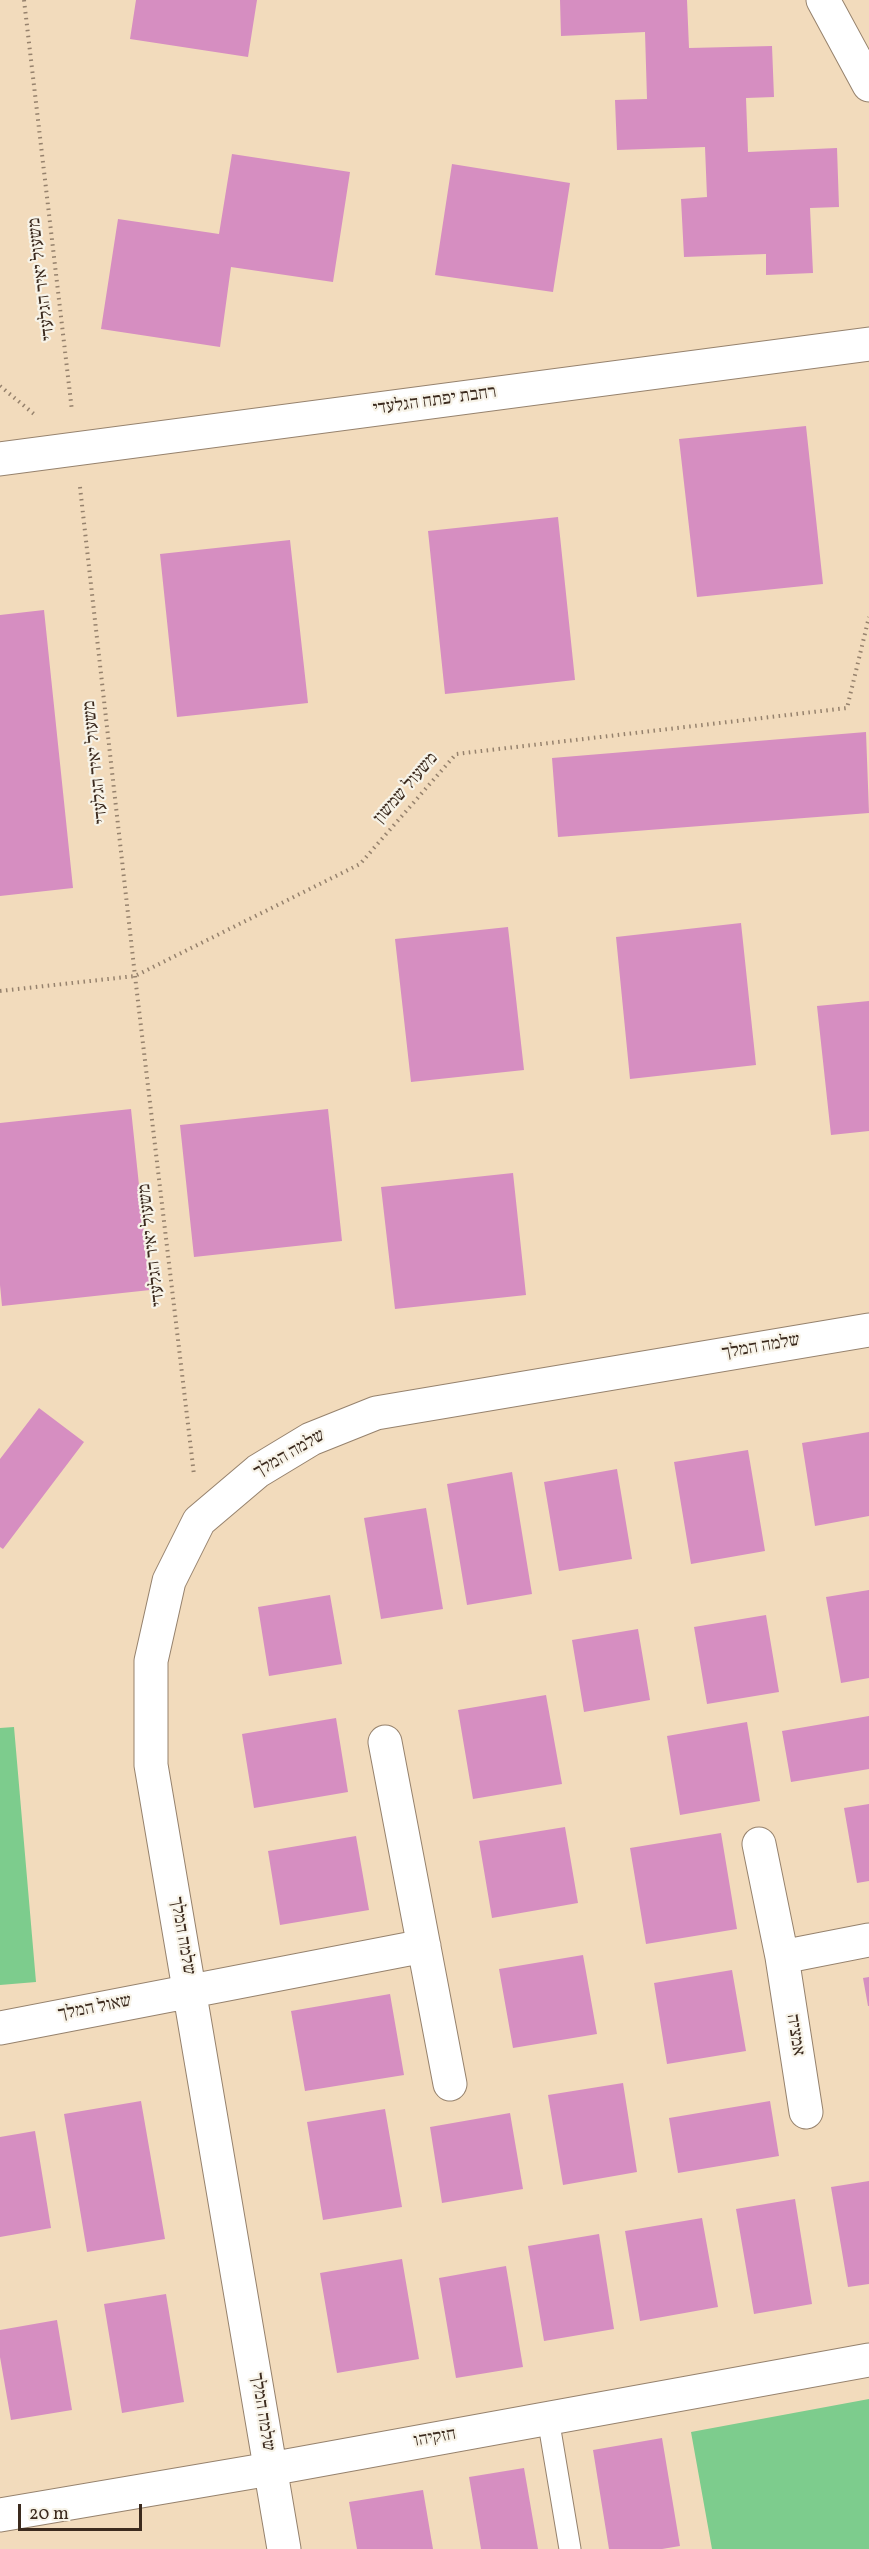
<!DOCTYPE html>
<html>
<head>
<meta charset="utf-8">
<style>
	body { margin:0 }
	#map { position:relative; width:869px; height:2549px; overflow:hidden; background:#f2dbbc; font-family:Vollkorn,serif }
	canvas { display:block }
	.scale { position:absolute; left:18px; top:2504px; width:124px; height:27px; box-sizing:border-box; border:3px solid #3b2a1e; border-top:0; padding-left:8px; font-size:18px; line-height:21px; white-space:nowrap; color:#3b2a1e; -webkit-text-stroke:4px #f7f3e8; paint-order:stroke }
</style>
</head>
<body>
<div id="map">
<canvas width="869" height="2549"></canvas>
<div class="scale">20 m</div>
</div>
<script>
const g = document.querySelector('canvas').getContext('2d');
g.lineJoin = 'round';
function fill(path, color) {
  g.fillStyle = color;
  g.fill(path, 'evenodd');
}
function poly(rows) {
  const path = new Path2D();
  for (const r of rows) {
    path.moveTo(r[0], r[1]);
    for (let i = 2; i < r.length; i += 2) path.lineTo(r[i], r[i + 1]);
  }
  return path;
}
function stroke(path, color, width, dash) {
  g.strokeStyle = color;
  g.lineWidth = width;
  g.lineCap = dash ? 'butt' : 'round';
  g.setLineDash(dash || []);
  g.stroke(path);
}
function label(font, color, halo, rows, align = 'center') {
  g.font = font + ' Vollkorn,"Frank Ruhl Libre",serif';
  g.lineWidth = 4.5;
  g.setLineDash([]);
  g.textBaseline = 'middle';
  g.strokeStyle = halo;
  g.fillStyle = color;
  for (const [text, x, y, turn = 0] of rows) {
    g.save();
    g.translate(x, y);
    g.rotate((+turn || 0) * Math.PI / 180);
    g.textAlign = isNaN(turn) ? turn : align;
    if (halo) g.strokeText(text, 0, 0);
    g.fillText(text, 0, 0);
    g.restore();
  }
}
fill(poly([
	[14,1727,36,1982,0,1985,0,1728],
	[869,2399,869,2549,712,2549,691,2432]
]), '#7dcc8d');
fill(poly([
	[136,0,257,0,248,57,130,39],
	[560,0,687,0,689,48,772,46,774,97,746,98,748,152,837,148,839,207,810,208,813,273,766,275,766,254,684,257,681,199,707,197,705,147,617,150,615,100,647,99,645,32,561,36],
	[232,154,350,172,333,282,231,267,220,347,101,329,118,219,219,234],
	[452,164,570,183,553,292,435,275],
	[806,426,823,584,697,597,679,439],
	[558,517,575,680,445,694,428,531],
	[290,540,308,703,177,717,160,554],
	[44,610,73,888,0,896,0,615],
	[866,732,869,813,558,837,552,758],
	[741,923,756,1065,630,1079,616,937],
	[508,927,524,1070,411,1082,395,939],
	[869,1001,869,1131,831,1135,817,1006],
	[131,1109,150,1290,2,1306,0,1285,0,1123],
	[328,1109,342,1241,194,1257,180,1125],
	[513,1173,526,1295,395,1309,381,1187],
	[39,1408,84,1442,3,1549,0,1547,0,1459],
	[869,1432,869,1516,815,1526,802,1443],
	[748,1450,765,1551,691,1564,674,1462],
	[617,1469,632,1559,559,1571,544,1482],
	[512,1472,532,1594,467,1605,447,1484],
	[426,1508,443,1609,381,1619,364,1518],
	[869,1590,869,1678,841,1683,826,1597],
	[330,1595,342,1664,269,1676,258,1607],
	[766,1615,779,1692,707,1704,694,1627],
	[638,1629,650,1700,584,1712,572,1640],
	[546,1695,562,1784,473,1799,458,1710],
	[869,1716,869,1769,791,1782,782,1731],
	[336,1718,348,1792,254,1808,242,1734],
	[747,1722,760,1801,680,1815,667,1736],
	[869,1804,869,1881,857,1883,844,1808],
	[565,1827,578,1903,492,1918,479,1841],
	[721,1833,737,1929,646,1944,630,1848],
	[356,1836,369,1910,280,1925,268,1851],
	[583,1955,597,2034,513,2048,499,1969],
	[732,1970,746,2051,667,2064,654,1983],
	[869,1977,869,2006,868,2006,863,1978],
	[390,1994,404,2075,305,2091,291,2011],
	[623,2083,637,2172,563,2185,548,2095],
	[141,2101,165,2239,87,2252,64,2114],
	[770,2101,779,2156,678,2173,669,2118],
	[385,2109,402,2207,323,2220,307,2122],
	[510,2113,523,2189,442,2203,430,2127],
	[35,2131,51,2228,0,2237,0,2137],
	[869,2181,869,2284,848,2287,831,2187],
	[795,2199,812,2304,754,2314,736,2209],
	[702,2218,718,2307,640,2321,625,2231],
	[599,2234,614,2329,544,2341,528,2246],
	[402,2259,419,2359,337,2373,320,2273],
	[506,2266,523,2367,456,2378,439,2278],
	[166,2294,184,2402,122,2413,104,2304],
	[57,2320,72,2410,11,2420,0,2357,0,2330],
	[662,2438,680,2546,662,2549,609,2549,593,2450],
	[524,2468,538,2549,481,2549,469,2477],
	[423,2490,433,2549,357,2549,349,2502]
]), '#d68ec1');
const service = poly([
	[548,2418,570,2549]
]);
const minor = poly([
	[823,0,869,85],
	[0,459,869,344],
	[385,1742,450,2084],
	[759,1844,782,1957,806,2112],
	[782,1957,869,1940],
	[0,2028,424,1946],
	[0,2515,270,2469,869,2360],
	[284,2549,151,1765,151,1661,169,1581,199,1521,258,1471,311,1439,376,1413,869,1330]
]);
stroke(service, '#96826d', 23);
stroke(minor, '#96826d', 35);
stroke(poly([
	[24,0,72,411],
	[0,386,34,414],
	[80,487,135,976,194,1475],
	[0,991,135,976,360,864,456,754,847,708,869,617]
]), '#96826d', 4, [1.5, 4.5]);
stroke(service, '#fff', 21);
stroke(minor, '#fff', 33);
label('18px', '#3b2a1e', '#f7f3e8', [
	["משעול יאיר הגלעדי",43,279,-97],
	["רחבת יפתח הגלעדי",435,402,-8],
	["משעול יאיר הגלעדי",97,762,-96],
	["משעול שמשון",407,789,-49],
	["משעול יאיר הגלעדי",153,1245,-97],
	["שלמה המלך",761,1348,-10],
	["שלמה המלך",290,1455,-30],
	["שלמה המלך",181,1936,80],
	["שאול המלך",95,2009,-11],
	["אמציה",794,2035,81],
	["שלמה המלך",261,2412,81],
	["חזקיהו",435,2439,-10]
]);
</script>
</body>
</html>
